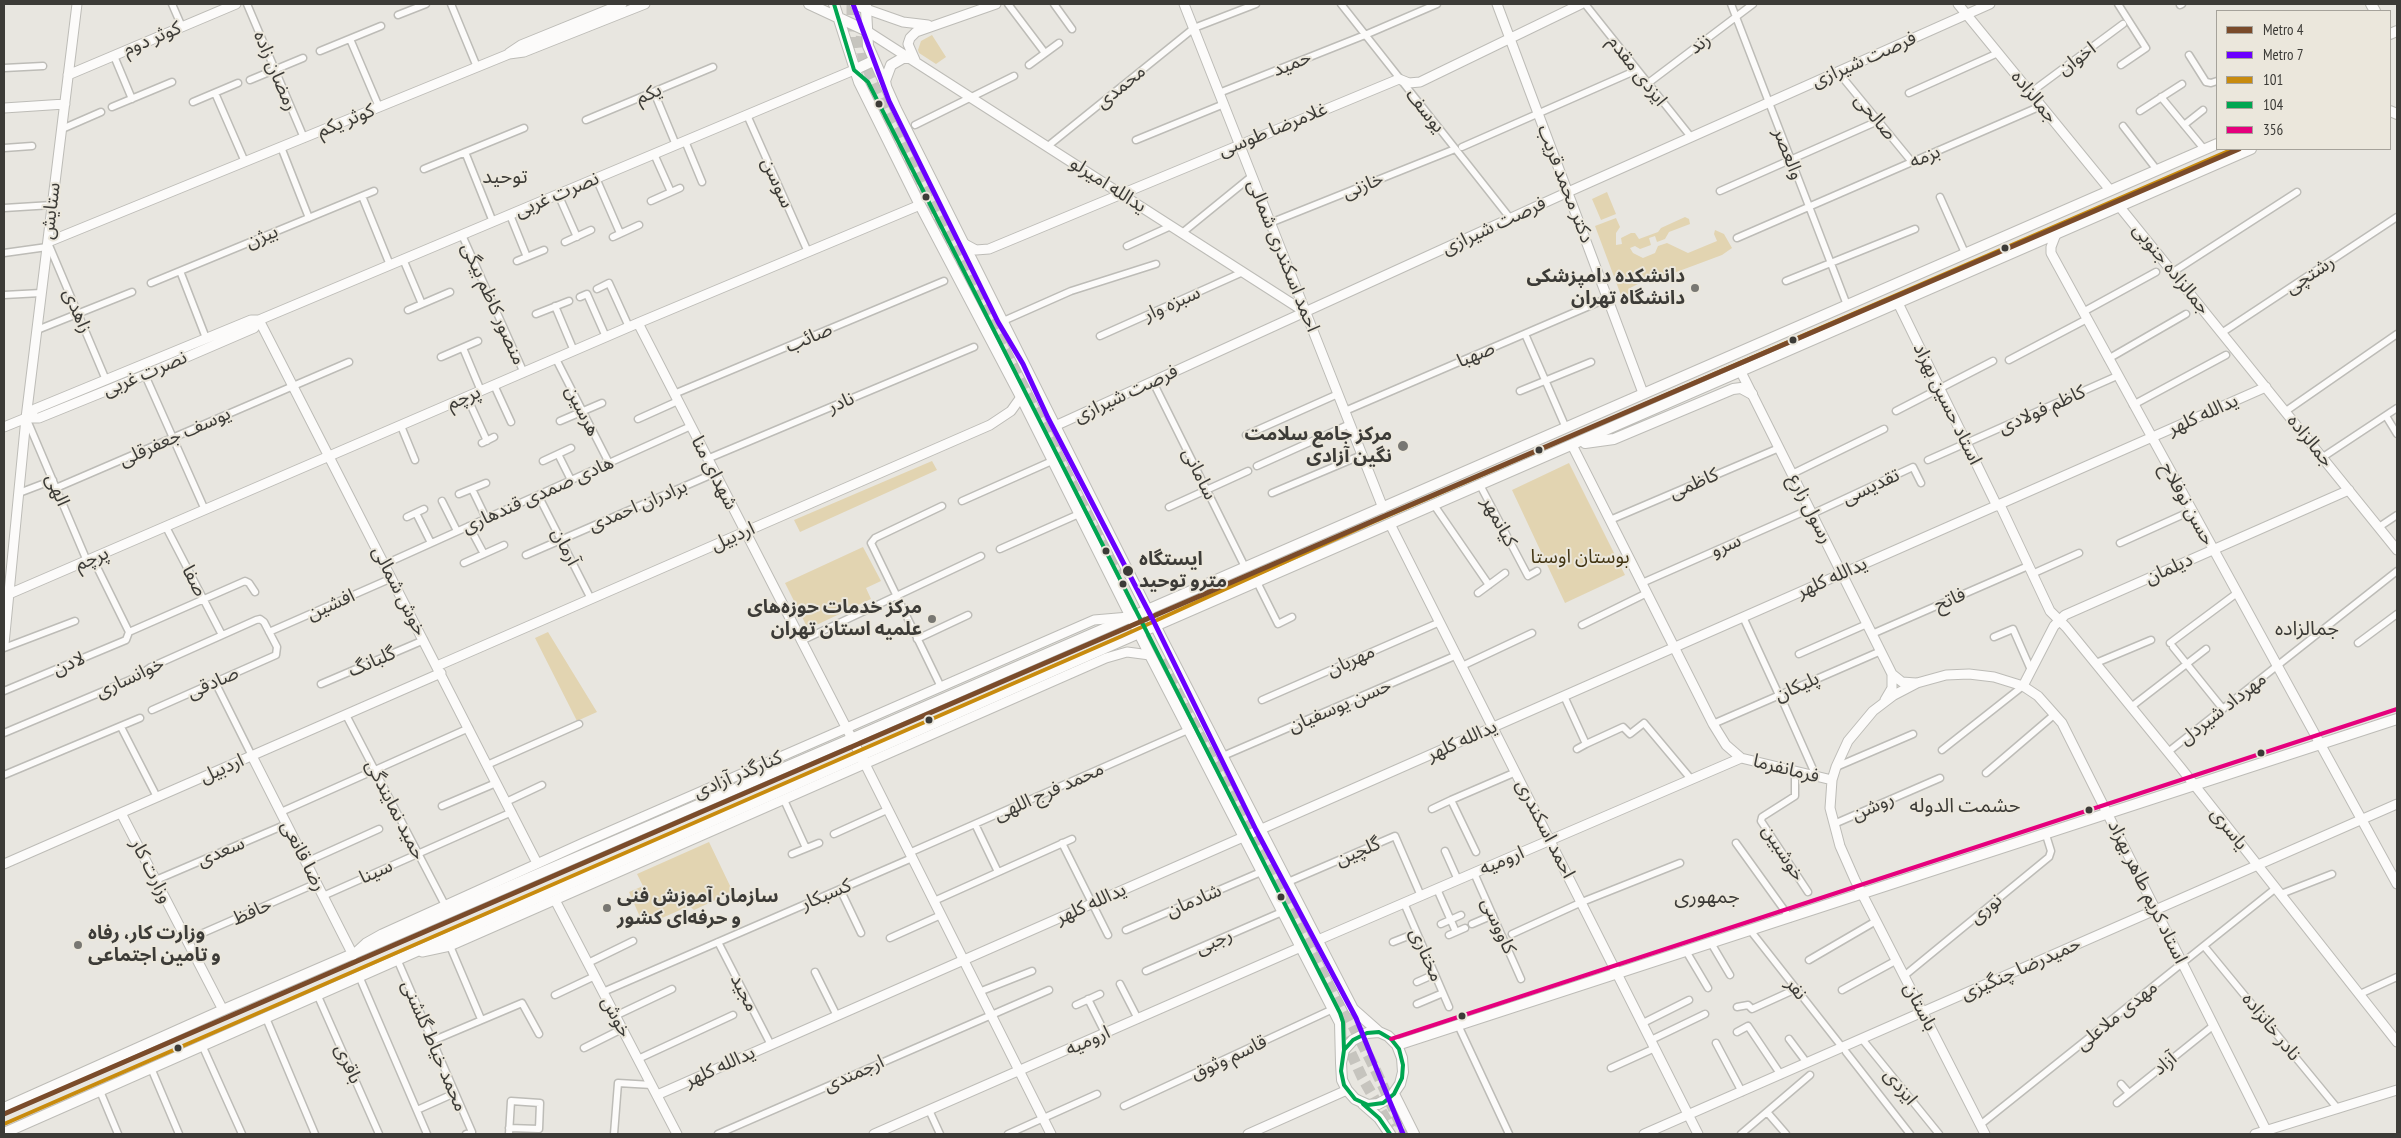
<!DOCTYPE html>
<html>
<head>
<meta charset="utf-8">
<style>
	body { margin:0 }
	#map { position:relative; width:2401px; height:1138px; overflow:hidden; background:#e8e6e0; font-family:"PT Sans Narrow",sans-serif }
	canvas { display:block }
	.frame { position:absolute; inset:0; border:5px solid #3c3b37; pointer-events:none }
	.legend { position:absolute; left:2216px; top:10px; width:175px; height:140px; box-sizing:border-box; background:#ebe7dc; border:1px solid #a5a29a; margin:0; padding:6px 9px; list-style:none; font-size:15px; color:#3c3b37 }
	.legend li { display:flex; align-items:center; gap:10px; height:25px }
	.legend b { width:25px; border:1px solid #a5a29a }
</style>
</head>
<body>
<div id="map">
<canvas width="2401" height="1138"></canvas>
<div class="frame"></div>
<ul class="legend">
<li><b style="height:6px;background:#7a4b2a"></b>Metro 4</li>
<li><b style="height:6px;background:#6a00ff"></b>Metro 7</li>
<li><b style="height:6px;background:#c88b0e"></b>101</li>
<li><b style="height:6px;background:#00a651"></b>104</li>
<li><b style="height:6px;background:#e5007d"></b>356</li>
</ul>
</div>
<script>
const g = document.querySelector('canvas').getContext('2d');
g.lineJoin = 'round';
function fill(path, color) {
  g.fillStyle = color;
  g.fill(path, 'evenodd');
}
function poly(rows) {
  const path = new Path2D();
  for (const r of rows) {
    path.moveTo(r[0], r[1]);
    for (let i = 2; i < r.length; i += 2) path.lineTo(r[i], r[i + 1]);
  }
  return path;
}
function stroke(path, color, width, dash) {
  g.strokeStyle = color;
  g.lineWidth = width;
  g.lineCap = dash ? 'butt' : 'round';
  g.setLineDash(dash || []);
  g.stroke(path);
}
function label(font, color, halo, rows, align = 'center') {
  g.font = font + ' "PT Sans Narrow","Noto Sans Arabic",sans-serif';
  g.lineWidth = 4;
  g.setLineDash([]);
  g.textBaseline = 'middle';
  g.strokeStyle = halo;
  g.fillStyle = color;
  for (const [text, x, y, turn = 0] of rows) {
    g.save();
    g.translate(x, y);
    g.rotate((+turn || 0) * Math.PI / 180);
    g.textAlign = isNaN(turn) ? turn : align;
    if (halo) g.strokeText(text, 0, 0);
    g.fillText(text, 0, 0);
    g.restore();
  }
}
fill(poly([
	[932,35,946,57,936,64,919,53,918,50,921,41],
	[1607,192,1616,214,1601,220,1592,199],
	[1685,217,1689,219,1690,224,1669,232,1665,239,1657,242,1655,236,1649,238,1651,245,1640,249,1635,246,1630,248,1633,253,1643,258,1655,253,1658,246,1667,243,1688,253,1717,241,1714,234,1715,230,1724,234,1732,248,1722,255,1647,283,1640,283,1630,288,1628,295,1622,298,1595,226,1616,218,1620,227,1616,233,1616,245,1622,244,1621,238,1631,233,1635,233,1639,239,1658,232,1661,228],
	[932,461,937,470,800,532,794,520],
	[1569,463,1625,575,1565,603,1512,490],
	[863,547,881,581,866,588,871,599,808,629,785,583],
	[548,632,597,712,577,721,535,638],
	[709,842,733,892,694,910,689,906,644,926,629,892,643,886,637,874]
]), '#e2d4b1');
stroke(poly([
	[852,4,852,54],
	[863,20,861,40,863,58,885,109,1062,464,1124,572],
	[1166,658,1375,1069,1405,1134],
	[1344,1038,1362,1077,1391,1128]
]), '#c6c4be', 11, [11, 5.5]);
const street = poly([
	[172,4,182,27],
	[247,4,304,138],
	[451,4,477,67],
	[1008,4,1045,53],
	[1054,4,1072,29],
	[1341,4,1510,218],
	[1585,4,1691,137],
	[1731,4,1847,305],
	[2118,4,2146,48,2121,65],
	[2180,5,2182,4],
	[398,15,426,4],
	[350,39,379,107],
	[320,51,381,26],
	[2189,55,2206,82,2211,83,2217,81],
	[114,56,132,99],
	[1029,65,1059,43],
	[4,68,43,66],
	[1838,72,1912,162],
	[250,80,303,58],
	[1647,84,1753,4],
	[654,92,676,145],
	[215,93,245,162],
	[1219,93,1365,35,1437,4],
	[1909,93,1998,53],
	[2030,93,2123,24],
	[2161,97,2204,149],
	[193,102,238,83],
	[112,107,172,82],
	[2140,111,2182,84],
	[747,115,808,252],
	[586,120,713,67],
	[915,125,1014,76],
	[2184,125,2203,110],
	[2123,126,2157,170],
	[62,129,101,112],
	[1136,140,1224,104],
	[685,141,702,182],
	[1048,146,1194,28,1256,4],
	[281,147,309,218],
	[1462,147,1637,70],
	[4,148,32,146],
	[465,152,493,222],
	[654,154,671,192],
	[424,169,524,128],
	[596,178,620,233],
	[1720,191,1878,121],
	[558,194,577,237],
	[362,196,390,265],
	[1940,197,1965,253],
	[651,201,680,188],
	[4,208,52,205],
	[510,215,527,257],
	[1270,223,1455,149],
	[1182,233,1252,176],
	[462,235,524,373],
	[613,237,639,225],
	[1737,238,2041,106],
	[565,242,591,230],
	[48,243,106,380],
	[1127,246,1171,226],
	[4,253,47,247],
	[403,259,422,304],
	[517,261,544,250],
	[180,271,206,338],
	[2173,272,2297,192],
	[1786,281,1915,229],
	[151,283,374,191],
	[597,289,609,283,629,327],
	[4,295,41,293],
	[580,297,587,294,606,337],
	[555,306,574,351],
	[408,310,450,292],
	[2083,312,2156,272],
	[536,314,569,301],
	[1001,322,1071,291,1156,264],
	[37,330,132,292],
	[2223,332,2397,217],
	[1525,334,1566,428],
	[1100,336,1243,272],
	[463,348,481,391],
	[441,357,478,341],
	[556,359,609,463],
	[2108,359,2186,314],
	[2009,360,2087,319],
	[145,375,205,510],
	[1153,382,1245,567],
	[494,385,511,422],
	[1520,391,1591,362],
	[674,394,944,281],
	[467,397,487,441],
	[2133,405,2226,355],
	[1345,411,1608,298],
	[1896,411,1993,361],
	[2286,411,2397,334],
	[2386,416,2397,434],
	[638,419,678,401],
	[27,420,87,561],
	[560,421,602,403],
	[401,426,415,460],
	[1246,435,1338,394],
	[482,443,494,437],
	[558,454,571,480],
	[2323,457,2397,408],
	[707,459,974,347],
	[1928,460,2117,376],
	[543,461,571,448],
	[1257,466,1350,424],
	[1792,474,1884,429],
	[1480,485,1528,576,1537,571],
	[56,488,349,362],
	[472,489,486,518],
	[19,493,53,480],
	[1272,493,1362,455],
	[459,494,486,483],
	[538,495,591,599],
	[442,501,457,531],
	[962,501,1052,461],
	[1434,505,1489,585],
	[1169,507,1248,471],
	[416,513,431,543],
	[1812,514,1913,467,1921,483],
	[407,517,424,509],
	[1610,520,1779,448],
	[469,526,484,554],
	[166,527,222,635],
	[2379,527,2397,515],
	[2120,543,2191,511],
	[1000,549,1079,514],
	[526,555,715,473],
	[93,559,129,632],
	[464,563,504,545],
	[385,564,691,426],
	[2032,574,2079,553],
	[1257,582,1278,624,1292,617],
	[1642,583,1810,509],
	[1478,593,1505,573],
	[1743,617,1779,695],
	[1582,625,1647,593],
	[129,632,245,581,249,583,255,592],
	[269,632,392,578],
	[1872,634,2028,566],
	[1994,637,2013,629,2031,670],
	[917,639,968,615],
	[801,641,981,556],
	[2170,643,2237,593],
	[2358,643,2397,614],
	[2173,647,2223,709],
	[4,648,75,621],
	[1799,654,1867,624],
	[2096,663,2151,640],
	[1462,666,1532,633],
	[215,682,252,756],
	[321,684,424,640],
	[941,687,871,543,875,538,942,506],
	[4,691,126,640,129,632],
	[1780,695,1816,776],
	[1564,696,1586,744,1623,727,1630,734,1644,723,1691,779],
	[1262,700,1440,622],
	[2131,707,2206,649],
	[346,715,445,905],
	[1713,724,1881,651],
	[121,727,157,797],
	[4,733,137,677,151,667,256,620,260,619,264,622,277,647,276,655,152,710],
	[1577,749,1586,744],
	[1942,750,2023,686],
	[2168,752,2397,571],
	[1223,756,1457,655],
	[487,765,579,724],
	[1836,767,1913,734],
	[1795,771,1795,796,1762,817,1761,821,1808,892],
	[1986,773,2055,714],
	[4,775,140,718],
	[784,800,806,848],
	[506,802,542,785],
	[442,806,496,783],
	[1432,809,1451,800],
	[281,812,469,728],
	[975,824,998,872],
	[1834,824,1940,778],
	[834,834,887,810],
	[1062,843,1108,935],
	[1736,843,1790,918],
	[1445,851,1458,880],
	[1476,852,1451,800,1516,772],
	[909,853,1188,730],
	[792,854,819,843],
	[306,862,379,829],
	[1474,873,1521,979],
	[156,880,287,824],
	[1288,882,1395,836,1421,896],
	[840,889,861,933],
	[1437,889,1456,932],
	[2281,894,2332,874],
	[323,896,512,812],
	[934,901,1072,839],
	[1404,903,1449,1007],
	[1441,924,1461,915],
	[1472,924,1493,915],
	[1126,930,1261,872],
	[1750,930,1842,1047],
	[1512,934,1582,902,1680,863],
	[1449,935,1465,928],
	[890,938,941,915],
	[187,940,317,883],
	[718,942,771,1045],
	[1393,942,1416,933],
	[1711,943,1730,975],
	[450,946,481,1019],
	[2204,946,2338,1109],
	[1686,951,1708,988],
	[397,959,472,1132,466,1134],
	[1809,960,1876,921],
	[588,963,633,941],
	[1146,971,1282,912],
	[815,972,837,1016],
	[359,976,427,1134],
	[1904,976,2049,857,2051,851,2046,835],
	[1417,982,1435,974],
	[1120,984,1138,1019],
	[1842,990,1897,960],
	[603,992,912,858],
	[979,992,1032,971],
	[317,994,379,1134],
	[2360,994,2397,977],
	[555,995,595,976],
	[1088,999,1105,1033],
	[1417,1004,1443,993],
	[1076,1005,1100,994],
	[1737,1007,1748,1005,1752,1009,1796,989],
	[615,1016,672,989],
	[266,1018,315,1134],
	[1643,1023,1689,1000],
	[1458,1025,1509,1134],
	[1737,1032,1748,1026,1781,1075],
	[1789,1039,1807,1063],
	[1862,1039,1939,1134],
	[1651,1040,1705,1014],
	[432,1041,522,1003,539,1034],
	[1716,1043,1742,1092],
	[202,1045,242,1134],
	[584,1048,622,1029],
	[1846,1052,1910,1134],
	[638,1059,733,1015],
	[151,1068,179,1134],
	[1611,1068,1655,1048],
	[2121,1084,2129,1093],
	[100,1091,118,1134],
	[2117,1103,2214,1025],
	[1124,1106,1333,1009],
	[417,1110,455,1093],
	[929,1110,940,1134],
	[1767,1112,1786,1134],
	[1980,1125,2276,888],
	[509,1134,511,1101,540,1103,539,1129,509,1128],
	[614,1134,618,1083,652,1085],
	[718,1134,1049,990],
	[1008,1134,1097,1094],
	[1741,1134,1810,1075]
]);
const secondary = poly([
	[1184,4,1383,508],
	[1497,4,1643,393],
	[1958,4,2110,190],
	[866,9,903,22,928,25],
	[867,31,1305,312],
	[509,53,521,45,622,4],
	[915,60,908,44,910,38,916,32,996,4],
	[68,75,236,4],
	[4,108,65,104],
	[2119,206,2397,550],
	[2056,234,2051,247,2051,253,2397,884],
	[48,242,509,54,524,52,645,4],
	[963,243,976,250,989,249,1399,79,1409,83,1420,82,1581,4],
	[1898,303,1997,506],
	[259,320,537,863],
	[638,323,865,764,1051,1134],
	[1741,372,1892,674,1902,682,1916,683],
	[26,418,35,409,251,320,259,320,854,70],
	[1055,426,1568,192,1990,4],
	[4,427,26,418,39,418,145,375,254,328,259,320],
	[1572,445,1713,724,1726,745,1741,758,1832,780],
	[2000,505,2050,611,2066,627,2181,768,2397,1042],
	[1390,524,1698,1134],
	[9,594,638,323,920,205],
	[4,644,26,418,77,4],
	[437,666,990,425,1011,411,1021,397],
	[2023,686,2054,626,2065,615,2349,490],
	[1885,700,1892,688,1892,674],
	[252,756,353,955,366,943,382,934,583,843,1094,620,1129,617],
	[121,813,223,1010],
	[4,864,441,673],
	[555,900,677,1134],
	[1318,940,1741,758],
	[422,952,450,946,1106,658,1127,652,1150,655],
	[657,1095,2266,387],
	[874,1134,1301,947],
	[1248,1134,1347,1090],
	[1644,1134,2397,804],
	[1985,1134,1855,880,1840,846,1830,808,1832,780,1836,767,1848,741,1873,711,1894,695,1917,683,1946,675,1969,674,1994,677,2023,686,2038,696,2062,723,2268,1134],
	[2255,1134,2397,1090]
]);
const primary = poly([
	[809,4,867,31],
	[834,4,859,82,920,205,1021,397,1150,655,1340,1023,1341,1063],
	[855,4,866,9,868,46,896,109,1162,639,1353,1009,1379,1032],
	[2371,4,2375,11],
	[2390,34,2397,31],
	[854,70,873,61],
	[886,86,885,81,891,65,903,58,910,58],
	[2390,111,2397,114],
	[1585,443,1614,439,1733,389,1741,388,1752,394],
	[1379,1032,1388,1036,1397,1045,1402,1058,1403,1072,1400,1084,1391,1097,1378,1104,1368,1105,1355,1099,1347,1090,1342,1080,1341,1063,1344,1050,1353,1040,1367,1033,1379,1032],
	[1397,1045,2397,719],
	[1394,1094,1414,1134],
	[1363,1104,1379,1118,1390,1134],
	[4,1108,223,1010,851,739,2217,144],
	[4,1133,1155,626,2251,149]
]);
const highway = poly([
	[865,4,866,9]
]);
stroke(street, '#bdbcb7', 9);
stroke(secondary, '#bdbcb7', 11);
stroke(primary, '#bdbcb7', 12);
stroke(highway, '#bdbcb7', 14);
stroke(street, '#fcfbfa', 6);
stroke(secondary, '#fcfbfa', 9);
stroke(primary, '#fcfbfa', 10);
stroke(highway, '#fcfbfa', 11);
stroke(poly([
	[4,1124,1122,636,1373,522,2233,149]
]), '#c88b0e', 4);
stroke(poly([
	[834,4,854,70,868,82,1340,1013,1343,1022,1344,1050],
	[1379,1032,1391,1039,1399,1049,1403,1065,1402,1078,1394,1094,1383,1103,1368,1105,1355,1099,1344,1085,1341,1071,1344,1050,1353,1040,1367,1033,1379,1032],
	[1363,1104,1379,1118,1390,1134]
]), '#00a651', 4);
stroke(poly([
	[1391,1039,2397,709]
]), '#e5007d', 4);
stroke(poly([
	[4,1114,1373,521,2239,149]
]), '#7a4b2a', 5);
stroke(poly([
	[853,4,889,101,998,322,1023,364,1048,418,1152,618,1256,830,1356,1018,1403,1134]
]), '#6a00ff', 5);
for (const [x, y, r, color] of [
	[879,104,4.5,"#3c3b37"],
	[926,197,4.5,"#3c3b37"],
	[2005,248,4.5,"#3c3b37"],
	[1695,288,5,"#787772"],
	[1793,340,4.5,"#3c3b37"],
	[1403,446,6,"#787772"],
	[1539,450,4.5,"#3c3b37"],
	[1106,551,4.5,"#3c3b37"],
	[1128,571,6,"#3c3b37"],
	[1123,584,4.5,"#3c3b37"],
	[932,619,5,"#787772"],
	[929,720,4.5,"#3c3b37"],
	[2261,753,4.5,"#3c3b37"],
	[2089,810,4.5,"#3c3b37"],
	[1281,897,4.5,"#3c3b37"],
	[607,908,5,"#787772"],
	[78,945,5,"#787772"],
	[1462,1016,4.5,"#3c3b37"],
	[178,1048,4.5,"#3c3b37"]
]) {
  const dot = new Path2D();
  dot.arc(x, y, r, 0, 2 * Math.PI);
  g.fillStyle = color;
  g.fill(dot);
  stroke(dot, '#ebe7dc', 2);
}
label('19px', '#3c3b37', '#ebe7dc', [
	["کوثر دوم",152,39,-23],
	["زند",1700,44,-37],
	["اخوان",2077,59,-36],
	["فرصت شیرازی",1864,60,-24],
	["حمید",1292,64,-22],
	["رمضان زاده",275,71,67],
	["ایزدی مقدم",1637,71,52],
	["محمدی",1121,87,-39],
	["یکم",649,94,-22],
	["جمالزاده",2034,97,51],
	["یوسف",1425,111,51],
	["صالحی",1875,117,50],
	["کوثر یکم",346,121,-22],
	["غلامرضا طوسی",1273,130,-22],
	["والعصر",1788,154,69],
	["بزمه",1925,157,-23],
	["سوسن",777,183,66],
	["دکتر محمد قریب",1565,184,69],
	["یدالله امیرلو",1108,185,33],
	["خازنی",1363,186,-22],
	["نصرت غربی",557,195,-23],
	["ستایش",51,211,-83],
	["فرصت شیرازی",1494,226,-25],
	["بیژن",262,237,-22],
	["احمد اسکندری شمالی",1283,256,68],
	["جمالزاده جنوبی",2171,269,51],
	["رشتچی",2310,275,-33],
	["منصور کاظم بیگی",493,304,66],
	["سبزه‌ وار",1172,304,-24],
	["زاهدی",77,311,67],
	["صائب",809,338,-23],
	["صهبا",1476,355,-23],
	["نصرت غربی",145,374,-23],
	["فرصت شیرازی",1126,394,-25],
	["پرچم",464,398,-23],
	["نادر",841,403,-23],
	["استاد حسین بهزاد",1947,404,64],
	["کاظم فولادی",2042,410,-24],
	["هرسین",582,411,63],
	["یدالله کلهر",2203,415,-24],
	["یوسف جعفرقلی",175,437,-24],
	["جمالزاده",2310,441,51],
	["شهدای منا",714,473,63],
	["سامانی",1199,474,64],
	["کاظمی",1694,484,-23],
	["تقدیسی",1871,487,-25],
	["الهی",57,490,67],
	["هادی صمدی قندهاری",538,495,-24],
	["حسن نوفلاح",2187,504,61],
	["برادران احمدی",638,506,-23],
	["رسول زارع",1810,509,63],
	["کیانمهر",1499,522,62],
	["اردبیل",733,537,-24],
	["سرو",1726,546,-24],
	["آرمان",565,547,63],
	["پرچم",92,559,-23],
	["دیلمان",2169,569,-24],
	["یدالله کلهر",1832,578,-24],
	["صفا",194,581,63],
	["خوش شمالی",399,591,63],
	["فاتح",1950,600,-23],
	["افشین",331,605,-24],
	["مهربان",1351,661,-24],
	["گلبانگ",372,662,-23],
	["لادن",69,664,-23],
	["خوانساری",130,678,-25],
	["صادقی",213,683,-24],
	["پلیکان",1797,687,-24],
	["حسن یوسفیان",1340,706,-23],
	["مهرداد شیردل",2223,709,-38],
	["یدالله کلهر",1462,741,-24],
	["اردبیل",222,769,-24],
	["فرمانفرما",1786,769,14],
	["کنارگذر آزادی",738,775,-23],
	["محمد فرج اللهی",1049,792,-24],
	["روشن",1873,807,-24],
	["حمید نمایندگی",395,810,63],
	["احمد اسکندری",1545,829,63],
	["یاسری",2229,829,52],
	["سعدی",221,852,-23],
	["گلچین",1358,852,-23],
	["خوشبین",1783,853,57],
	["رضا قانعی",303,856,63],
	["ارومیه",1502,861,-23],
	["وزارت کار",151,871,63],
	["سینا",376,872,-24],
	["استاد کریم طاهر بهزاد",2147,892,64],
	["کسبکار",826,895,-23],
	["شادمان",1194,901,-23],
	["یدالله کلهر",1091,904,-24],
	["نوری",1986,909,-39],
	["حافظ",252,912,-24],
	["کاووسی",1498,926,66],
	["رجبی",1214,942,-24],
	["مختاری",1426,955,66],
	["حمیدرضا چنگیزی",2021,969,-24],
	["نفر",1796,989,52],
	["مجید",744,993,63],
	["باستان",1920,1007,63],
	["مهدی ملاعلی",2117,1016,-39],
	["خوش",616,1017,62],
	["نادر خانزاده",2271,1027,51],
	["ارومیه",1088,1041,-24],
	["محمد خیاط گلشنی",434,1046,67],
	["قاسم وثوق",1229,1058,-25],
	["باقری",348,1064,66],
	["آزاد",2165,1064,-39],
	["یدالله کلهر",720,1067,-24],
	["ارجمندی",854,1074,-24],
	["ایزدی",1900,1087,51]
]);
label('bold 19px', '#3c3b37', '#ebe7dc', [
	["دانشکده دامپزشکی",1685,277],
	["دانشگاه تهران",1685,299],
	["مرکز جامع سلامت",1392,435],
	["نگین آزادی",1392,457],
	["مرکز خدمات حوزه‌های",922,608],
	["علمیه استان تهران",922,630],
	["سازمان آموزش فنی",617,897,"left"],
	["و حرفه‌ای کشور",617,919,"left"],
	["وزارت کار، رفاه",88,934,"left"],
	["و تامین اجتماعی",88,956,"left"]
], 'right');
label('19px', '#423513', '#ebe7dc', [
	["بوستان اوستا",1580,558]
]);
label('bold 19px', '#3c3b37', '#ebe7dc', [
	["ایستگاه",1139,560],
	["مترو توحید",1139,582]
], 'left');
label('20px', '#3c3b37', '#ebe7dc', [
	["توحید",505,177],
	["جمالزاده",2307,629],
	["حشمت الدوله",1965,806],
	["جمهوری",1707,897]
]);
</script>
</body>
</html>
